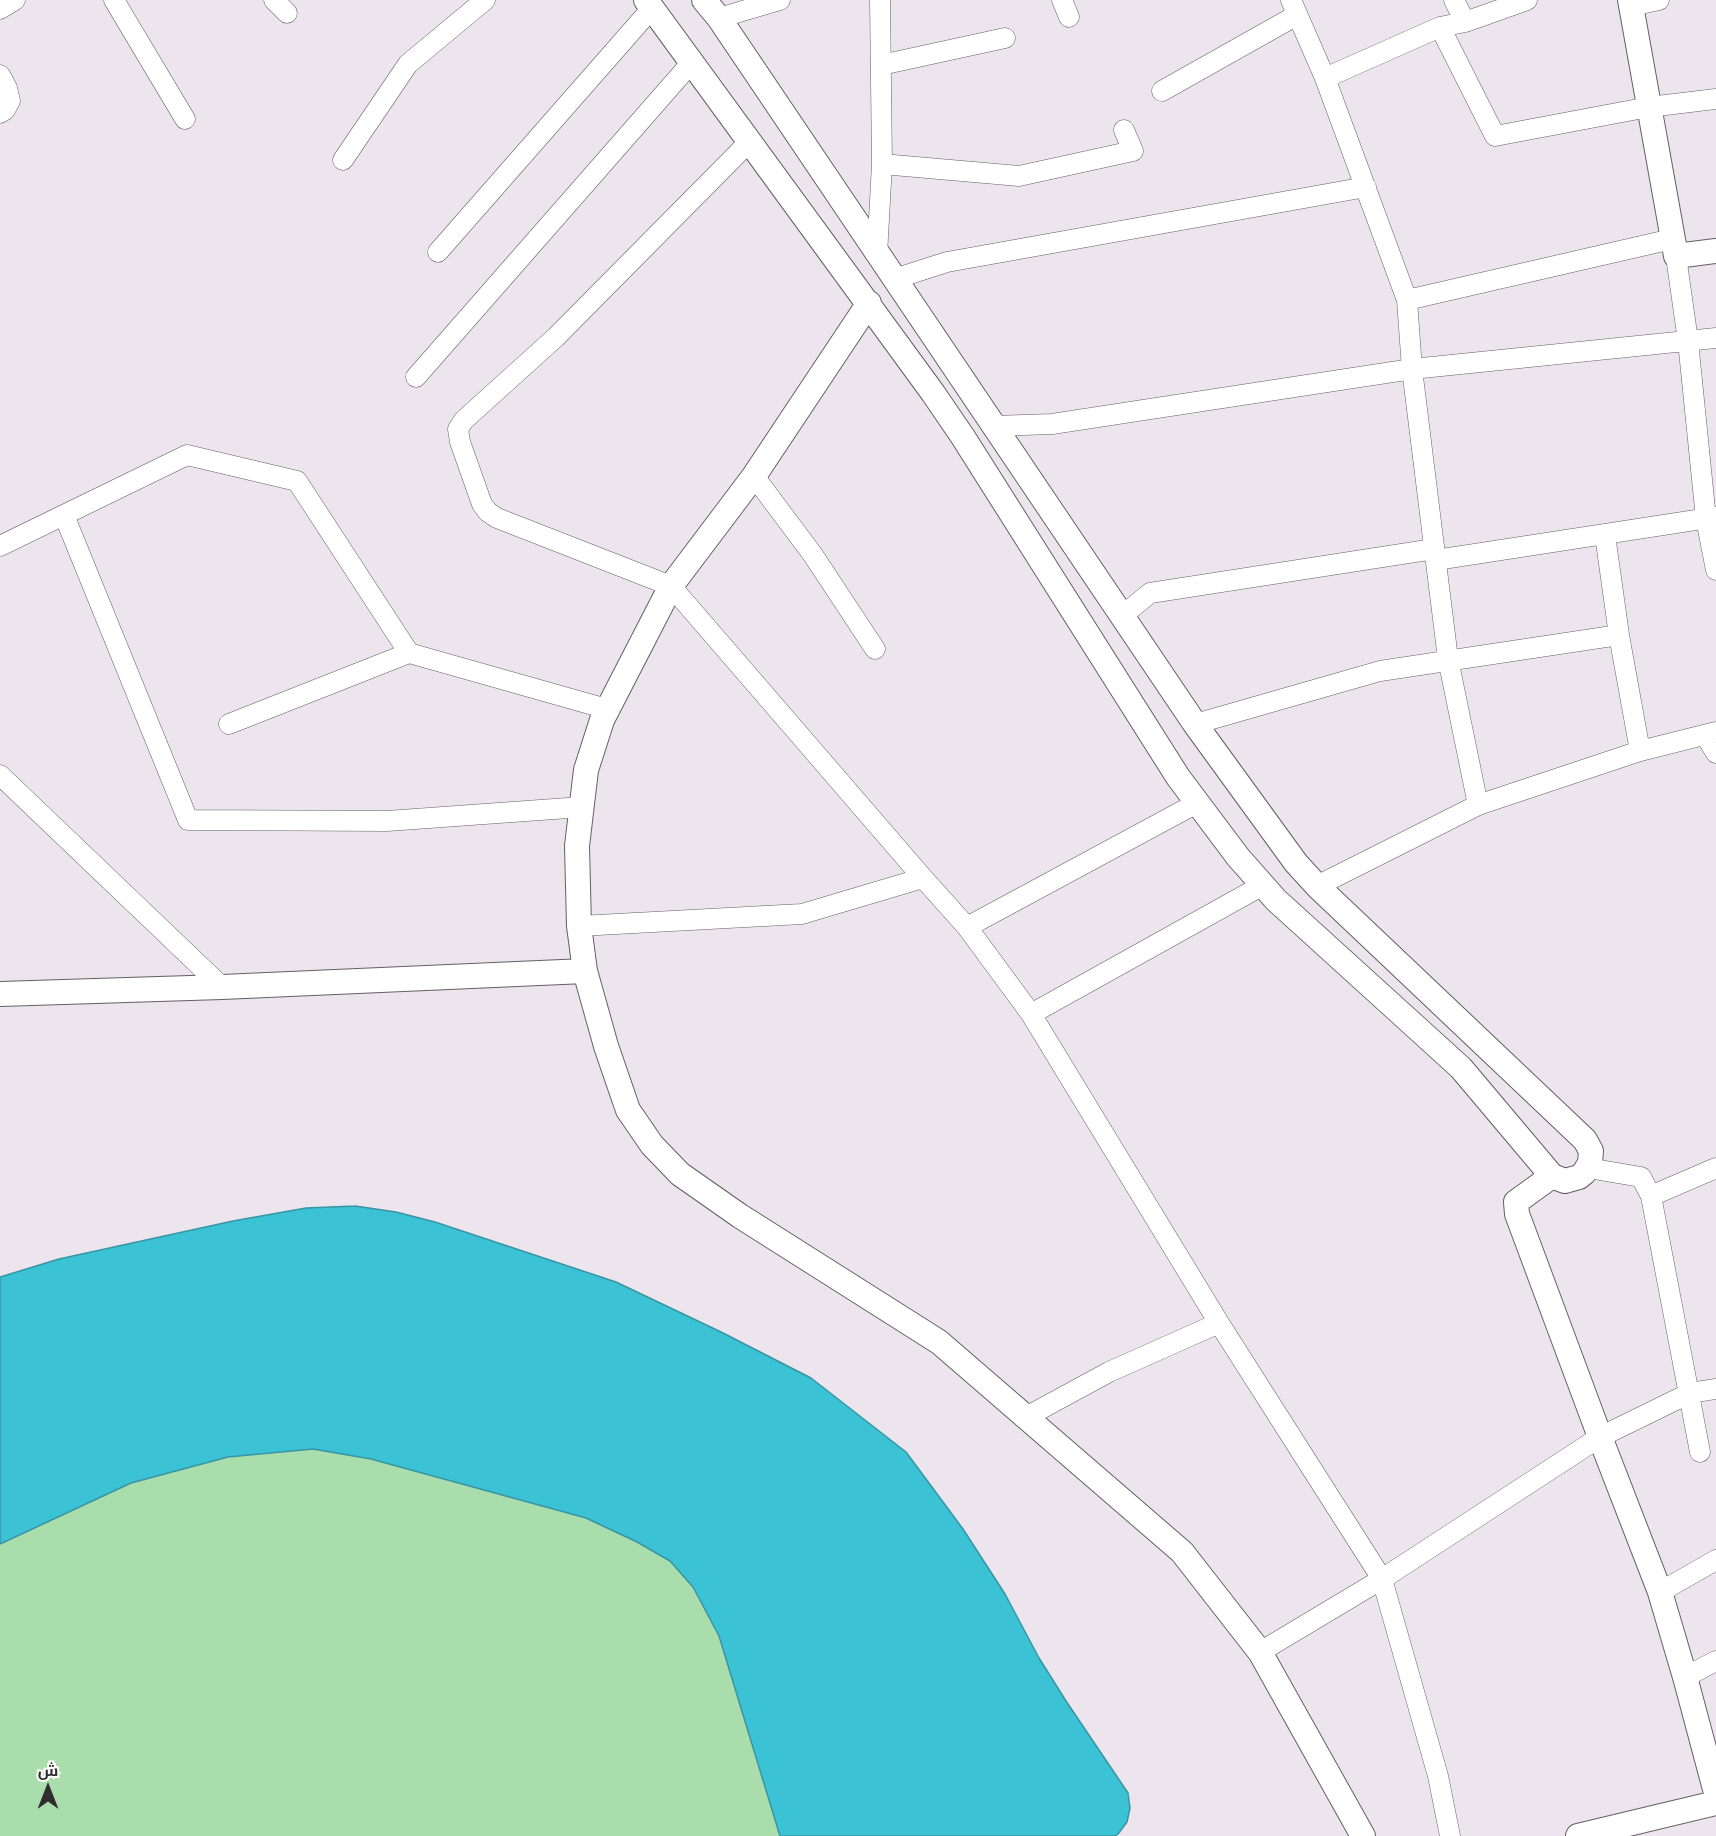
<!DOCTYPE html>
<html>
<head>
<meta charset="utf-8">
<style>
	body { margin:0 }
	#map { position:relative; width:1716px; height:1836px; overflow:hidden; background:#ede5ed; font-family:Quicksand,Cairo,sans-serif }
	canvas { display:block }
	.north { position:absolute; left:18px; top:1758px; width:60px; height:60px; -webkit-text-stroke:4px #fff; paint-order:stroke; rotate:0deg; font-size:16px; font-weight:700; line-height:24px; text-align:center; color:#302d30 }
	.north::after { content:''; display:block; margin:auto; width:21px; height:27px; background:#302d30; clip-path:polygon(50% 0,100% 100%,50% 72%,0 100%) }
</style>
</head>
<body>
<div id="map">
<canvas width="1716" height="1836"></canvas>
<div class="north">ش</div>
</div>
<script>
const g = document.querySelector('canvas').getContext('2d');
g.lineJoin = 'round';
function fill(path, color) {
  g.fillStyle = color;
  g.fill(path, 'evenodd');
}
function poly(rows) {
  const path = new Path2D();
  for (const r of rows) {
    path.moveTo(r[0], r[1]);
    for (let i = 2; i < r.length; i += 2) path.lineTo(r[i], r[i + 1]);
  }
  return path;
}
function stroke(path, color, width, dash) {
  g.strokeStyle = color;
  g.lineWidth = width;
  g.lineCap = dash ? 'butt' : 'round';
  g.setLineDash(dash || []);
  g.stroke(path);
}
fill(poly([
	[313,1449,371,1459,586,1518,637,1542,670,1561,693,1587,719,1636,780,1836,0,1836,0,1544,131,1483,228,1457]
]), '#aaddac');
const water = poly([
	[355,1206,396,1212,435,1222,616,1282,721,1332,811,1378,906,1452,963,1529,1005,1594,1039,1658,1066,1701,1128,1793,1130,1808,1127,1822,1118,1834,1115,1836,780,1836,719,1636,693,1587,670,1561,637,1542,586,1518,371,1459,313,1449,228,1457,131,1483,0,1544,0,1277,59,1259,233,1221,306,1208,355,1206]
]);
fill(water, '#3cc2d5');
stroke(water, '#3895a4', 1.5);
const minor = poly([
	[114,0,185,119],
	[274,0,287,13],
	[1062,0,1069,17],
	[1291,0,1325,78,1407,300,1412,369,1448,659,1478,805],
	[1454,0,1465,22],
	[1631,6,1659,0],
	[0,9,15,0],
	[719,18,780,0],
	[1440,27,1495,136,1649,107,1716,99],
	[881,65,1005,38],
	[0,75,7,88,10,101,5,110,0,113],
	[1325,78,1440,27,1465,22,1527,0],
	[1162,91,1297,15],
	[750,141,556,337,464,420,458,429,460,442,482,504,488,512,497,518,671,586,923,878,967,927,1031,1014,1219,1323,1382,1579,1438,1776,1450,1836],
	[343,160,408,64,485,0],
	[882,164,1019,176,1133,151,1124,130],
	[438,252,652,8],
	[877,255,882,164,880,0],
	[1676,256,1688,341,1706,519,1716,570],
	[894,279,947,262,1366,187],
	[1407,300,1672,239],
	[416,377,692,62],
	[994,426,1052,424,1412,369,1716,338],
	[754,476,813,555,875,649],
	[64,515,188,820,387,821,582,807],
	[1605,535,1619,635,1640,751],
	[0,546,187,455,297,481,409,653],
	[1436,560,1716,517],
	[1122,616,1150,593,1434,549],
	[229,724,409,653,607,709],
	[1195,724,1380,671,1619,635],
	[1705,735,1716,753],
	[0,775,222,987],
	[1317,886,1478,805,1640,751,1716,732],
	[579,926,802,914,923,878],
	[967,927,1197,803],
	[1031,1014,1263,885],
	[1588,1168,1641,1177,1651,1196,1716,1168],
	[1651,1196,1700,1452],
	[1026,1417,1109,1372,1219,1323],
	[1660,1592,1716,1560],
	[1260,1652,1382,1579,1600,1437,1690,1393,1716,1389],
	[1685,1677,1716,1661]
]);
const tertiary = poly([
	[646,0,933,393,963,437,1178,777,1238,857,1276,900,1461,1068,1552,1176,1565,1181,1579,1177,1584,1173,1590,1163,1591,1151,1585,1140,1317,886,1296,863,1195,724,719,18,704,0],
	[1630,0,1676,256,1716,251],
	[869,303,754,476,671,586,602,720,586,770,577,846,579,926,585,971,606,1046,628,1110,652,1145,680,1174,740,1216,939,1342,1182,1552,1260,1652,1363,1836],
	[0,994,222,987,585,971],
	[1552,1176,1516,1202,1517,1214,1600,1437,1660,1592,1685,1677,1716,1793],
	[1578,1836,1716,1803]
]);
stroke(minor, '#655f65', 21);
stroke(tertiary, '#655f65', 26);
stroke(minor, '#fff', 20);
stroke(tertiary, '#fff', 24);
</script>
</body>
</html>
